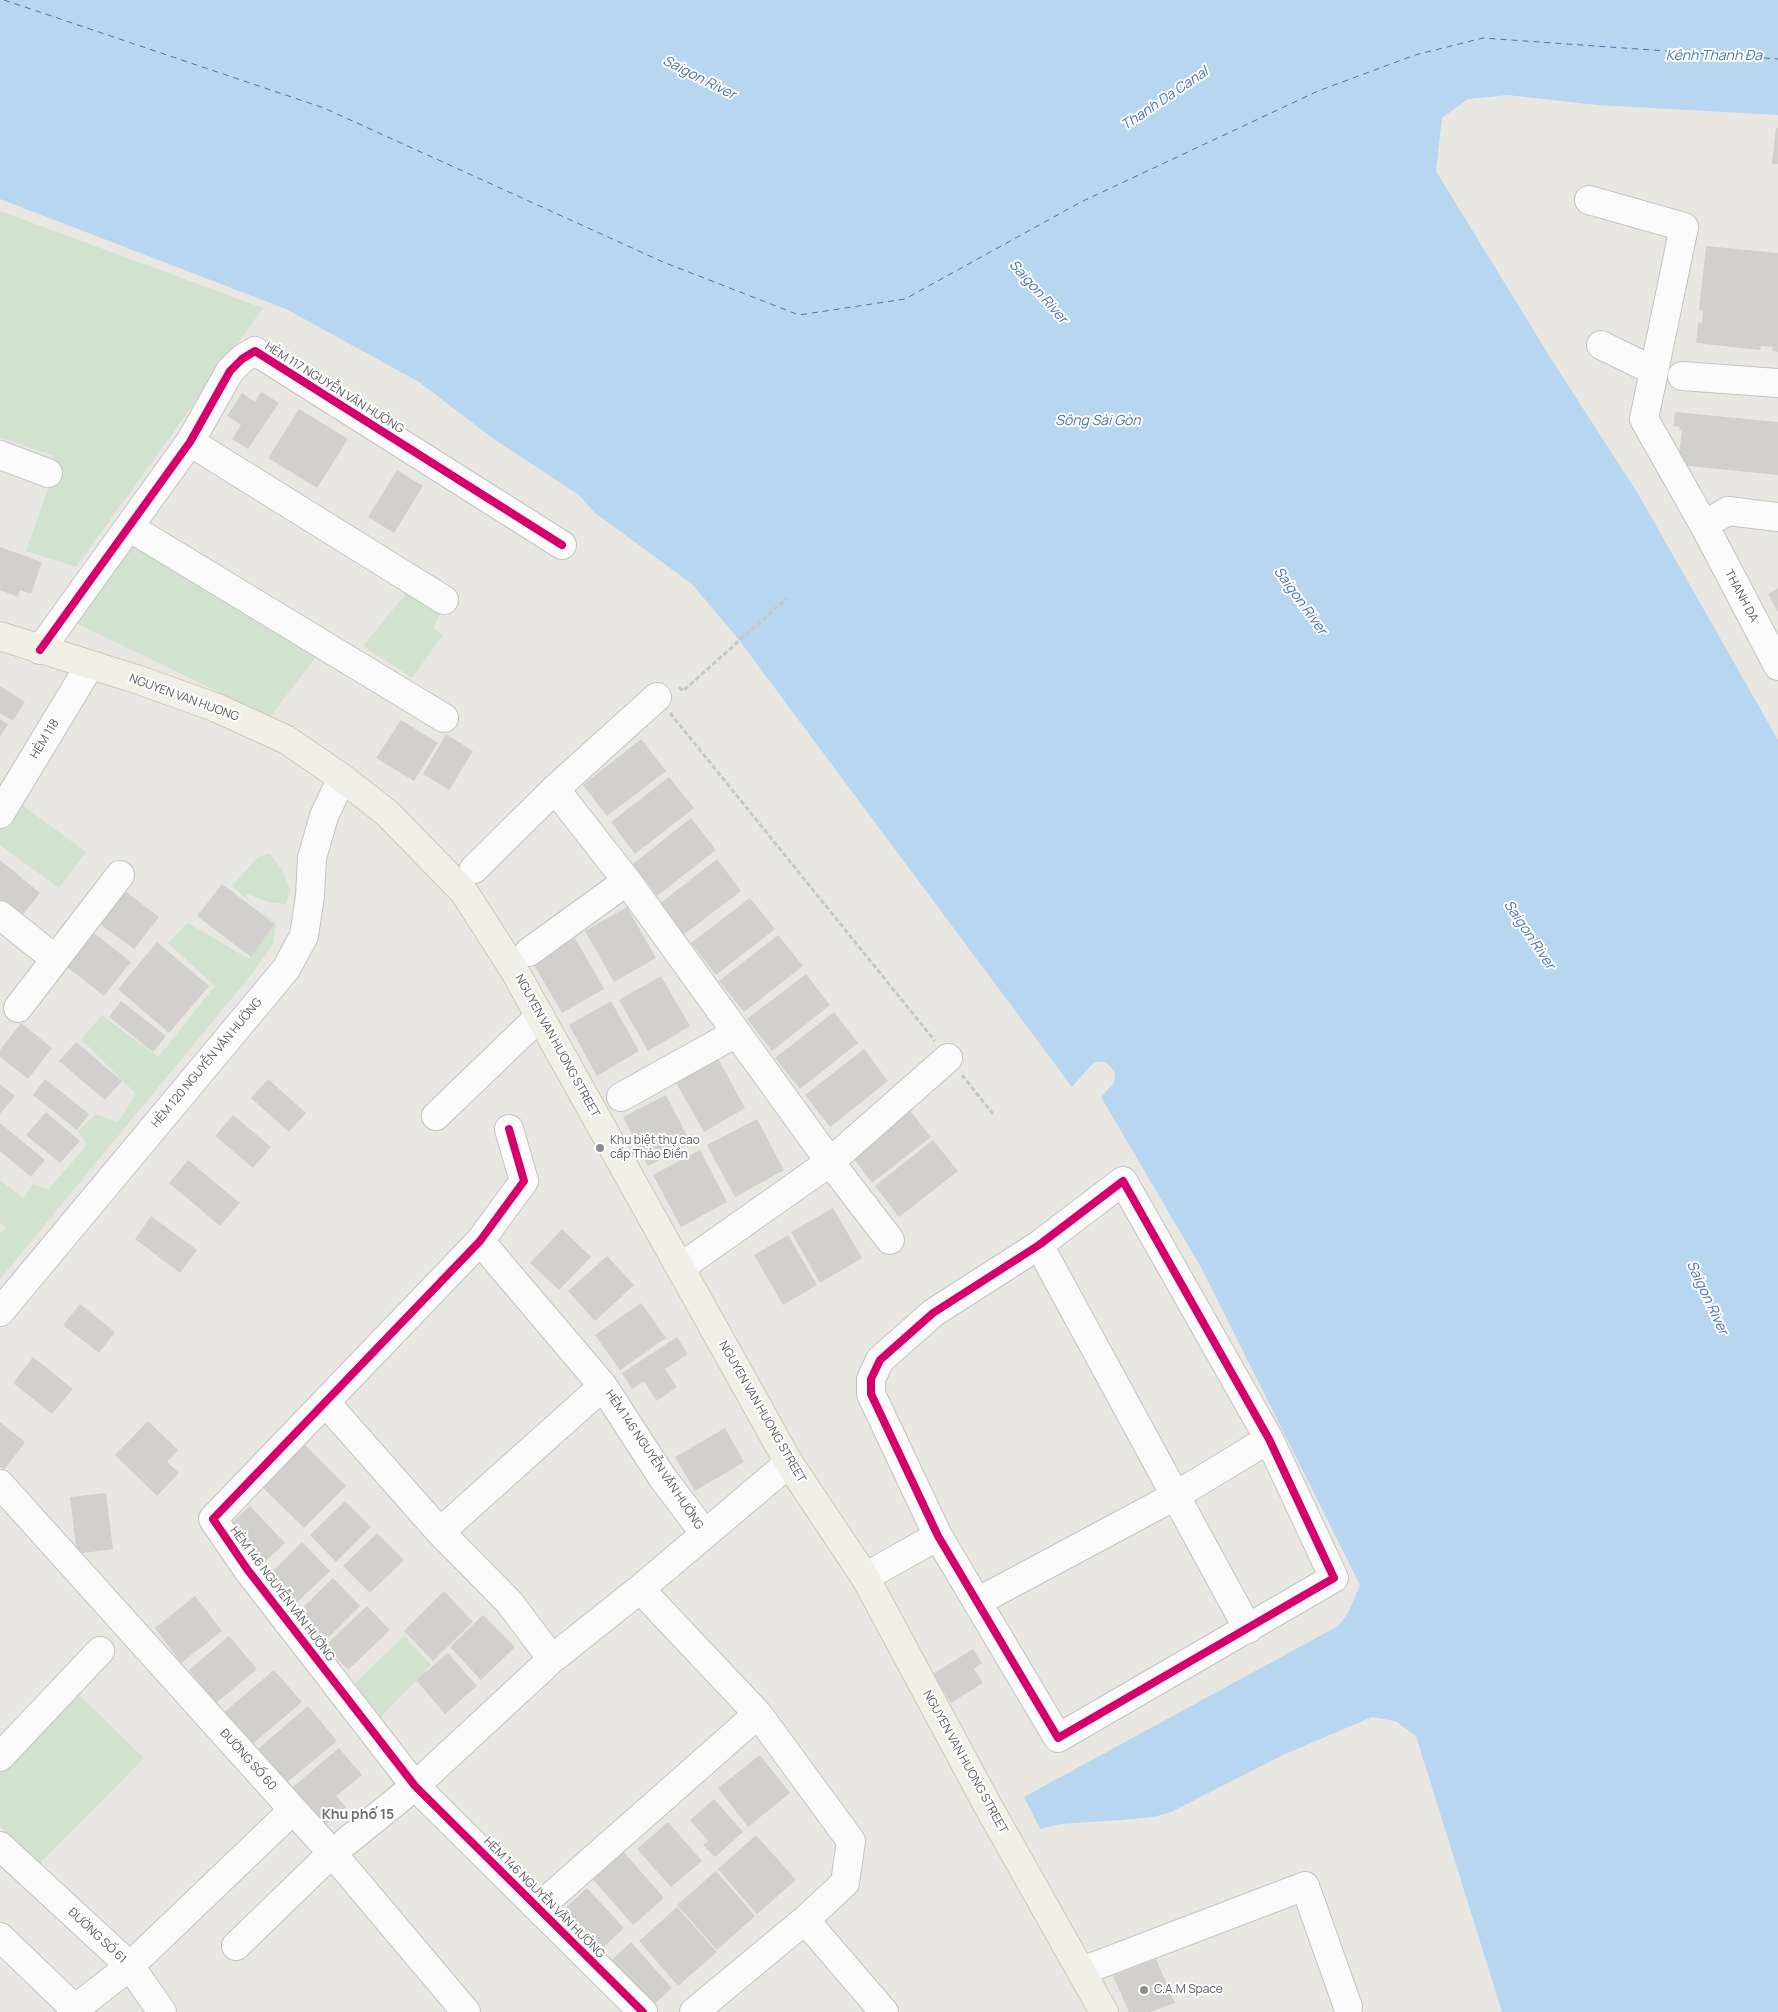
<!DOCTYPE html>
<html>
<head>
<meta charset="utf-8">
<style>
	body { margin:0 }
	canvas { display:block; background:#e8e7e2 }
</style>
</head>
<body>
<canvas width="1778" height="2012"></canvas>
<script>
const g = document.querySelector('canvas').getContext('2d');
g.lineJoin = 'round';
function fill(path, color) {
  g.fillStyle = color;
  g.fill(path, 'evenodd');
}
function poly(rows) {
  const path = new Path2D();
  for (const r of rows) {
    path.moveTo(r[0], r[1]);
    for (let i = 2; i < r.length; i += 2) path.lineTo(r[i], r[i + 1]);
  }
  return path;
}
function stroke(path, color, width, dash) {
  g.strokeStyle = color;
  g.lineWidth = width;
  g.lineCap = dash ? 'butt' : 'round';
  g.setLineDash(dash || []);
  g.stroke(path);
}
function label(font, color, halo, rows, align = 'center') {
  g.font = font + ' Manrope,sans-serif';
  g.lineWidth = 4;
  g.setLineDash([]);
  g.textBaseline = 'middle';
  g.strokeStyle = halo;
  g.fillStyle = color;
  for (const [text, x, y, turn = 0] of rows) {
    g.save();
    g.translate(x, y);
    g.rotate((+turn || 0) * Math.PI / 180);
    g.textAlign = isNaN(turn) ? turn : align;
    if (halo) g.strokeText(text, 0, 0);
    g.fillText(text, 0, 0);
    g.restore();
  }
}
fill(poly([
	[0,211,263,308,76,567,26,551,57,463,52,455,0,437],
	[133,541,319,653,270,717,74,622],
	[407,592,440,614,433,628,443,635,412,678,363,646],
	[18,802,86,852,59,888,0,845,0,826],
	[269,853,282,869,290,890,286,904,269,902,244,893,251,902,276,923,273,944,251,975,0,1279,0,1234,6,1227,0,1223,0,1180,23,1198,33,1184,48,1190,87,1145,78,1131,96,1114,118,1122,136,1094,81,1039,102,1015,158,1057,215,986,168,943,188,923,249,959,276,924,232,886,258,857],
	[404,1636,431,1665,380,1718,351,1687],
	[76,1692,144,1758,38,1865,0,1827,0,1772]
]), '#d1e3cf');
fill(poly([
	[0,0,1778,0,1778,115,1597,105,1508,95,1468,99,1442,118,1436,171,1553,362,1637,492,1778,740,1778,2012,1502,2012,1416,1736,1395,1721,1372,1717,1283,1755,1169,1813,1153,1817,1121,1820,1061,1824,1040,1829,1024,1797,1338,1626,1348,1613,1360,1585,1202,1269,1101,1097,1114,1083,1115,1072,1106,1062,1094,1062,1072,1087,739,640,692,584,595,513,579,495,495,440,419,382,286,309,0,199]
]), '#b8d6f0');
stroke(poly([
	[4,0,324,108,663,262,799,315,905,299,1081,202,1318,91,1415,55,1483,38,1778,59]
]), '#4774ae', 1, [6, 5]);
fill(poly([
	[1776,128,1778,128,1778,164,1772,164],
	[1706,246,1778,253,1778,352,1772,351,1773,347,1761,346,1760,350,1696,343,1698,322,1702,323,1703,311,1699,310],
	[261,392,279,403,248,449,232,439,241,425,227,416,242,393,255,402],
	[299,409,348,439,317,488,268,458],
	[1675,412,1778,422,1778,475,1678,465,1682,430,1679,430,1680,427,1674,426],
	[397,470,423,486,394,533,368,517],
	[0,547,42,562,31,594,20,590,18,597,0,590],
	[1778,588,1778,612,1768,594],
	[0,686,25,702,13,721,0,713],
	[0,719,8,724,0,737],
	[401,720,438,743,414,781,376,758],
	[446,734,473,751,449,790,423,774],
	[641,739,666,771,607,816,583,785],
	[669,777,694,808,635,854,611,822],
	[691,818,716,850,657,896,633,864],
	[717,859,741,891,682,936,658,905],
	[0,860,40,893,19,919,0,904],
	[222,884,275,924,251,957,197,916],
	[125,891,159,917,134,949,100,924],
	[750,898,775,929,716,975,691,943],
	[627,907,656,958,614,982,585,931],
	[94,933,131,962,104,996,67,967],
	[778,935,803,966,744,1012,719,981],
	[575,938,604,989,562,1013,533,963],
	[157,942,209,986,169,1033,118,989],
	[806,974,830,1005,772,1051,747,1019],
	[661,976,690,1026,648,1051,619,1000],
	[121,1001,166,1036,153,1052,109,1017],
	[611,1001,639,1051,597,1076,569,1025],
	[834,1012,858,1043,800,1089,775,1058],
	[21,1023,52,1048,28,1079,0,1057,0,1050],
	[76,1042,122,1081,105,1100,59,1061],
	[864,1049,888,1081,830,1127,805,1095],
	[717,1057,745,1108,704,1132,675,1081],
	[45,1079,89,1114,77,1130,33,1095],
	[268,1079,306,1113,289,1132,251,1098],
	[0,1084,15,1096,0,1114],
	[666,1095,691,1143,648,1166,623,1117],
	[906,1106,931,1137,872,1183,848,1151],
	[46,1112,80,1141,60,1163,26,1135],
	[233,1115,271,1147,253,1168,215,1136],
	[757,1119,784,1170,735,1197,707,1145],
	[0,1123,45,1160,31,1177,0,1151],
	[933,1140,958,1171,899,1217,875,1186],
	[700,1150,727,1202,681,1227,653,1175],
	[188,1160,240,1203,220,1226,169,1183],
	[833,1208,862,1258,820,1283,791,1232],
	[151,1216,197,1250,180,1273,135,1239],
	[562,1229,591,1257,559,1290,530,1263],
	[788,1235,817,1285,783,1305,754,1255],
	[607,1256,634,1285,595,1321,568,1291],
	[641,1303,666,1338,620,1370,595,1335],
	[80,1304,115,1332,99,1353,63,1325],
	[677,1337,688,1354,665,1369,677,1387,657,1401,644,1381,632,1389,622,1373],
	[33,1357,73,1389,52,1414,13,1383],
	[148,1421,178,1450,167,1462,179,1473,157,1496,115,1455],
	[0,1422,25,1442,4,1470,0,1467],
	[725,1428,744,1462,695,1491,675,1457],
	[305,1445,346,1486,304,1528,262,1487],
	[106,1493,113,1549,77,1554,70,1497],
	[345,1501,371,1527,336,1562,310,1535],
	[250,1506,285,1543,256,1570,221,1533],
	[377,1533,404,1560,370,1593,343,1566],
	[302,1542,330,1571,292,1607,265,1579],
	[333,1578,360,1606,320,1646,292,1618],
	[444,1591,473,1622,433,1661,404,1631],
	[195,1596,222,1631,181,1663,155,1628],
	[367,1606,390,1630,348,1670,325,1646],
	[483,1615,515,1647,481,1680,450,1647],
	[229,1636,257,1669,216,1703,189,1670],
	[973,1649,982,1663,974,1669,983,1683,951,1703,933,1674],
	[448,1653,477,1686,445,1714,416,1680],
	[274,1670,302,1702,249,1747,222,1714],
	[308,1706,337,1741,280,1788,252,1754],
	[339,1748,362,1775,336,1796,346,1807,319,1830,287,1792],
	[760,1755,790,1793,748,1827,718,1788],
	[714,1799,743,1832,715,1857,703,1845,708,1841,690,1820],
	[668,1822,702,1861,671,1887,637,1849],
	[756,1835,796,1880,757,1914,718,1869],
	[622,1850,664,1898,633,1925,591,1877],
	[716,1871,755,1916,717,1950,677,1905],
	[587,1888,624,1928,596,1954,559,1914],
	[677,1907,717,1952,678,1986,639,1941],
	[631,1942,672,1988,648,2010,607,1964],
	[1156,1959,1175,2003,1150,2012,1129,2012,1113,1976]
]), '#d2d0cd');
const minor = poly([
	[1589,200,1684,227,1644,419,1704,525,1778,666],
	[1601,345,1654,371],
	[1682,376,1778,383],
	[190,442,444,600],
	[0,455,48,473],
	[1704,525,1728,511,1778,517],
	[129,527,444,718],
	[40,650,190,442,230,371,242,359,255,351,562,545],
	[555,789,627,881,830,1162,681,1267],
	[0,814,90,665],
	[474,869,555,789,657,697],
	[0,915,54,958],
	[529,952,627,881],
	[18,1008,120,875],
	[621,1097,736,1033],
	[436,1116,540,1016],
	[509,1129,524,1181,480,1241,213,1519,247,1569,415,1786,643,2012],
	[1123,1181,1269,1439,1334,1578,1058,1738,938,1536,871,1394,871,1379,880,1360,933,1313,1039,1245,1123,1181],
	[890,1240,830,1162,948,1058],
	[480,1241,603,1386,662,1477,705,1534],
	[1039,1245,1248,1629],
	[0,1312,286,969,304,936,310,896,312,858,324,816,342,778],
	[326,1403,440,1532],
	[0,1484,332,1853,466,2012],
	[865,1577,938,1536],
	[640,1589,758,1714,851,1841,845,1883,805,1920,694,2012],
	[977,1602,1175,1496,1269,1439],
	[552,1659,509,1602,440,1532,603,1386],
	[0,1757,100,1651],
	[346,1842,415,1786,552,1659,640,1589,789,1463],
	[0,1846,130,1966,162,2012],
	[538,1908,758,1714],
	[805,1920,884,2012],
	[0,1937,75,2009],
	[236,1946,332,1853],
	[1082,1971,1305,1886,1348,2007],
	[71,2012,130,1966,293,1810]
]);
const major = poly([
	[0,636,139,680,217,708,287,740,342,778,387,813,464,892,514,970,789,1463,865,1577,988,1806,1104,2012]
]);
stroke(minor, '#c4c3c3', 30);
stroke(major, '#cec8b2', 30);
stroke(poly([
	[679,687,683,691,787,598],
	[670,713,935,1041],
	[962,1075,993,1114]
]), '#c4c8c6', 3, [5, 2.5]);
stroke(minor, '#fcfbfb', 28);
stroke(major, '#f0f0e6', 28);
stroke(poly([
	[40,650,190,442,230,371,242,359,255,351,562,545],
	[509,1129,524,1181,480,1241,213,1519,247,1569,415,1786,643,2012],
	[1123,1181,1269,1439,1334,1578,1058,1738,938,1536,871,1394,871,1379,880,1360,933,1313,1039,1245,1123,1181]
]), '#d6006c', 8);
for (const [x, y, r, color] of [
	[600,1148,5,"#8b8c8d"],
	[1144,1990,5,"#8b8c8d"]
]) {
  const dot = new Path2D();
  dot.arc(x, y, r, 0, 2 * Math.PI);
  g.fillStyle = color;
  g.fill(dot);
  stroke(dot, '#fff', 2);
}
label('12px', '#595b5f', '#fff', [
	["HẺM 117 NGUYỄN VĂN HƯỞNG",334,388,32],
	["THANH DA",1741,596,62],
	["NGUYEN VAN HUONG",184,698,20],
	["HẺM 118",45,739,-59],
	["NGUYEN VAN HUONG STREET",557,1046,61],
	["HẺM 120 NGUYỄN VĂN HƯỞNG",207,1063,-50],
	["NGUYEN VAN HUONG STREET",762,1412,60],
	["HẺM 146 NGUYỄN VĂN HƯỞNG",654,1460,56],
	["HẺM 146 NGUYỄN VĂN HƯỞNG",282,1594,53],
	["ĐƯỜNG SỐ 60",248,1760,48],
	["NGUYEN VAN HUONG STREET",965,1762,61],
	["HẺM 146 NGUYỄN VĂN HƯỞNG",544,1898,45],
	["ĐƯỜNG SỐ 61",97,1936,43]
]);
label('12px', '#595b5f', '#fff', [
	["Khu biệt thự cao",610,1141],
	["cấp Thảo Điền",610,1155],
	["C.A.M Space",1154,1990]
], 'left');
label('italic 14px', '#4774ae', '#fff', [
	["Kênh Thanh Đa",1714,56],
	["Saigon River",699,78,27],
	["Thanh Da Canal",1165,99,-34],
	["Saigon River",1038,292,48],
	["Sông Sài Gòn",1098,421],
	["Saigon River",1300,601,54],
	["Saigon River",1529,935,56],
	["Saigon River",1707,1298,65]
]);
label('bold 14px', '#6a6d71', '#fff', [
	["Khu phố 15",358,1815]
]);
</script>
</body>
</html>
